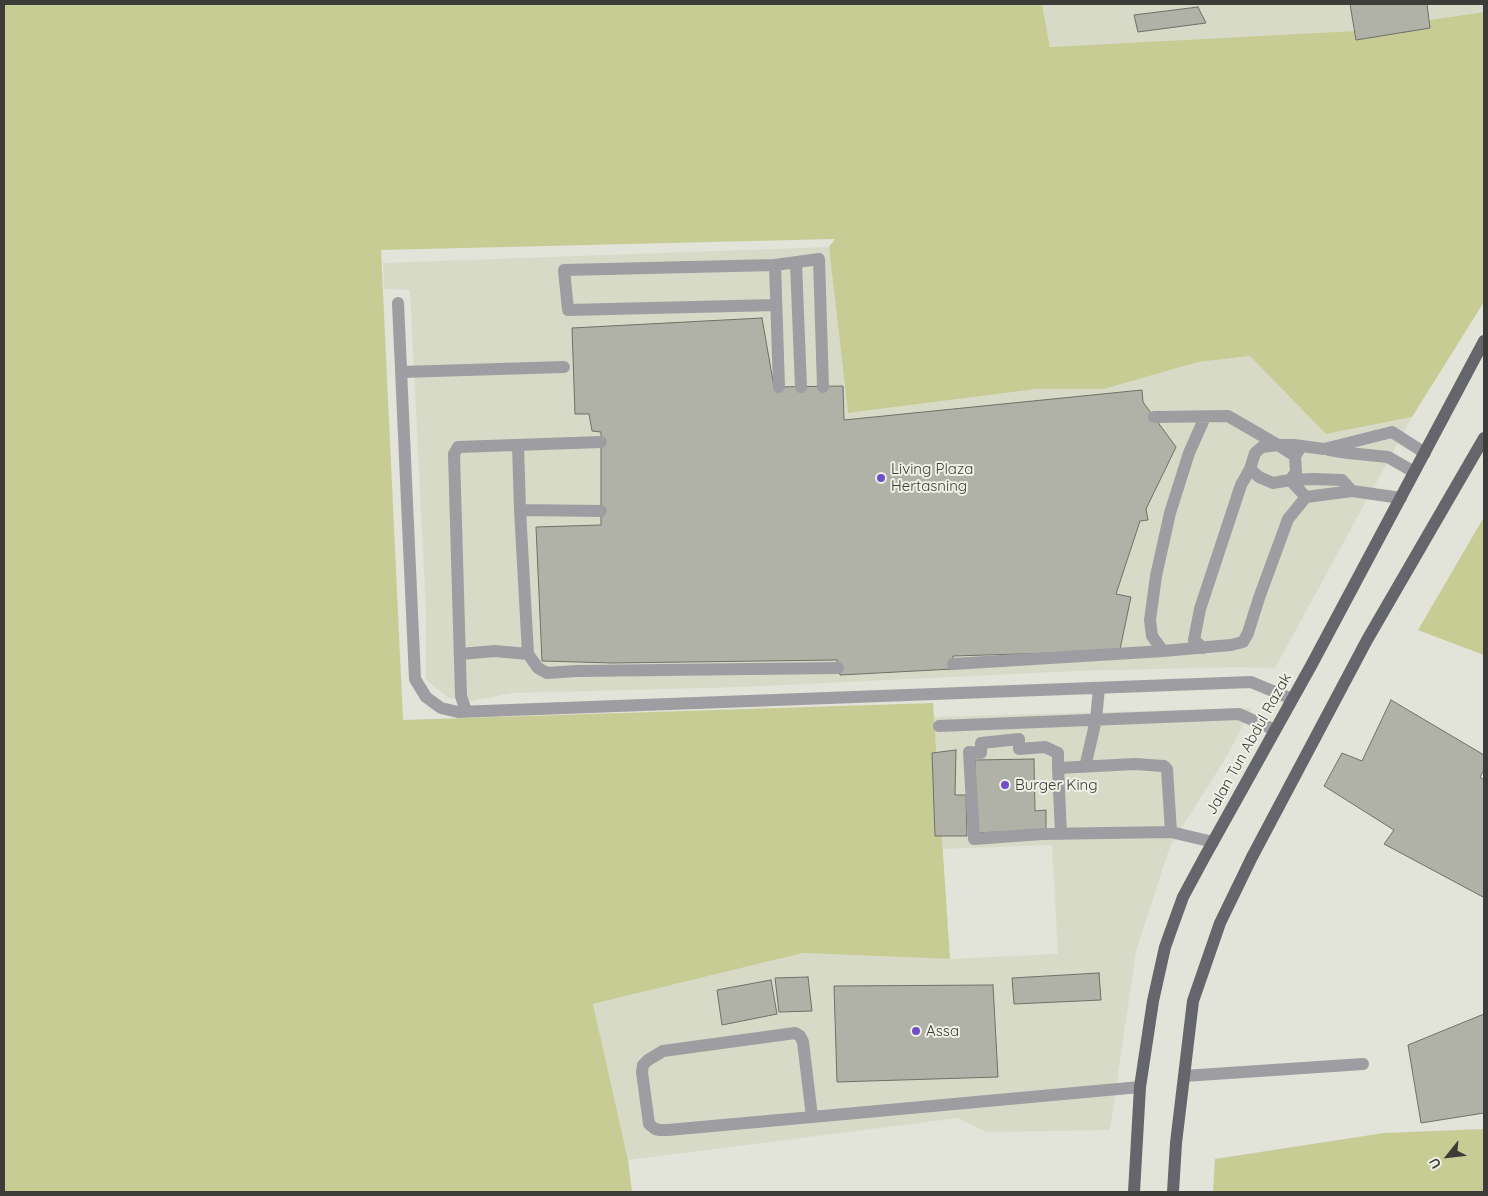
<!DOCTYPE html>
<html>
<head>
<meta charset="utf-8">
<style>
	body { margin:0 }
	#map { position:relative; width:1488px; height:1196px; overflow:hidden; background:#e2e3d9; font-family:Quicksand,sans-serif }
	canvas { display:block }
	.frame { position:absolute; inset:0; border:5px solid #3c3d39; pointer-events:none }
	.north { position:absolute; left:1423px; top:1131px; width:50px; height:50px; -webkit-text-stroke:4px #eff0e6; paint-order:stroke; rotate:241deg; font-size:14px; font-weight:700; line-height:20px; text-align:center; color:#3c3d39 }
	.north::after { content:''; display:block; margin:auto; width:18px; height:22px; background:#3c3d39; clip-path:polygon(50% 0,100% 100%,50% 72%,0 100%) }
</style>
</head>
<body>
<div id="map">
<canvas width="1488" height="1196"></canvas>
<div class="frame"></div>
<div class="north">U</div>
</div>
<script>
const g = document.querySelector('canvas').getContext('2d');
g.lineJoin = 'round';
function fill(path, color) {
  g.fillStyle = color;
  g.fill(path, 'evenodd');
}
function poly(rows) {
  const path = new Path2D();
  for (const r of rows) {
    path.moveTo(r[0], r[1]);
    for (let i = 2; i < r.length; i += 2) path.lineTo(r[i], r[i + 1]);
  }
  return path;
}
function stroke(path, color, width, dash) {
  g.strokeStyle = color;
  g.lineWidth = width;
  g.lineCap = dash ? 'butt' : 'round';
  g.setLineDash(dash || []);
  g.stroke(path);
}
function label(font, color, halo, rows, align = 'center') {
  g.font = font + ' Quicksand,sans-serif';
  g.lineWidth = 4;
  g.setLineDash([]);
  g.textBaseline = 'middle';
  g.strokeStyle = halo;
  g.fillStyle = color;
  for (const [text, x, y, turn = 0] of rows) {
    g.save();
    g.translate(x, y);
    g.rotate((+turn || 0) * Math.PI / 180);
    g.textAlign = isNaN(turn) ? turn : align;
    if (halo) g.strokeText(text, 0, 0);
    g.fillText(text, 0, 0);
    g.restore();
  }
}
fill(poly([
	[1042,4,1484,4,1484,12,1354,31,1050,47],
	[829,247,848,413,1037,389,1104,389,1198,362,1250,356,1326,434,1412,417,1275,668,1234,667,1076,671,743,687,512,693,471,701,449,698,426,680,426,611,410,290,384,289,383,263],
	[1252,708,1227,756,1170,846,1136,951,1110,1130,987,1132,958,1118,628,1160,593,1004,803,953,950,959,1058,954,1052,845,943,849,934,717]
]), '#d8dac8');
fill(poly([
	[4,4,1042,4,1050,47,1354,31,1484,12,1484,302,1412,417,1326,434,1250,356,1198,362,1104,389,1037,389,848,413,829,247,835,239,381,250,403,720,933,703,950,959,803,953,593,1004,628,1160,632,1192,4,1192],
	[1484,517,1484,655,1418,630],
	[1484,1129,1484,1192,1213,1192,1215,1159,1384,1133]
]), '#c7cc94');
const building = poly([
	[1350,4,1427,4,1430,28,1356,40,1350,4],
	[1198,7,1206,23,1138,32,1134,15,1198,7],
	[762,318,774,387,843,386,844,420,1142,390,1143,402,1176,447,1146,509,1148,520,1140,521,1116,594,1131,597,1119,654,1053,653,953,656,953,669,840,675,837,660,613,663,542,661,536,527,601,525,601,432,592,431,589,414,575,414,572,328,762,318],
	[1391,700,1484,755,1484,770,1480,777,1484,780,1484,894,1483,897,1384,844,1394,830,1324,786,1342,753,1362,761,1391,700],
	[956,750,955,795,966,795,967,836,935,836,932,753,956,750],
	[1034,759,1035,811,1046,810,1046,830,976,833,975,760,1034,759],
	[1099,973,1101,1000,1014,1004,1012,978,1099,973],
	[808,977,812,1011,779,1012,775,978,808,977],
	[771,980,777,1014,722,1025,717,990,771,980],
	[993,985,998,1077,837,1082,834,986,993,985],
	[1484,1014,1484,1113,1421,1123,1408,1045,1484,1014]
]);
fill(building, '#b0b2a8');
stroke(building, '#6f7067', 1);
stroke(poly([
	[796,263,801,387],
	[775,265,564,270,568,310,776,305],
	[398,303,415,679,426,697,441,708,458,712,1251,682,1292,699],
	[401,372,564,367],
	[779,387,775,265,819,259,823,387],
	[1154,417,1228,416,1278,445,1294,445,1324,449,1392,432,1425,453],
	[518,445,520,510],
	[1329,450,1348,453,1388,457,1414,472],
	[1250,469,1259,477,1273,483,1290,480,1306,497],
	[1290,480,1313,479,1342,480,1352,491],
	[1290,480,1296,472,1295,456,1299,450],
	[1203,648,1194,640,1200,609,1241,485,1250,469,1255,453,1262,447,1278,445,1295,456],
	[1163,651,1152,636,1150,620,1156,576,1170,513,1189,453,1205,417],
	[460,654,495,651,528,654,538,668,547,673,576,671,838,668],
	[528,654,520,510,601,511],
	[953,664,1163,651,1231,645,1243,642,1248,633,1259,598,1288,519,1306,497,1352,491,1401,498],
	[466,711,461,696,454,454,458,447,601,442],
	[939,726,1239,714,1275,730],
	[1085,767,1096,720,1099,688],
	[1058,768,1061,834],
	[1171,832,1167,769,1164,766,1135,764,1058,768,1058,753,1045,747,1019,749,1019,739,981,743,981,753,969,752,974,839,1042,834,1171,832,1213,842],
	[812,1117,803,1042,800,1036,795,1033,663,1051,648,1060,643,1065,642,1072,649,1124,655,1129,660,1130,668,1130,812,1117,1140,1087]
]), '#9e9da1', 12);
stroke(poly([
	[1184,1076,1363,1064]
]), '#9e9da1', 12);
stroke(poly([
	[1134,1192,1140,1087,1153,1001,1165,947,1183,897,1204,858,1312,664,1484,341],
	[1173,1192,1176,1143,1193,1001,1220,923,1252,857,1367,640,1484,438]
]), '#65656c', 12);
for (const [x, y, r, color] of [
	[881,478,5,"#6e4fc8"],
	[1005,785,5,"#6e4fc8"],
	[916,1031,5,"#6e4fc8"]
]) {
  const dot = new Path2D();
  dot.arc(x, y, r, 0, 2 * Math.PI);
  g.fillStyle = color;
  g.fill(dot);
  stroke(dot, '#eff0e6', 2);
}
label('15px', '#3c3d39', '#eff0e6', [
	["Living Plaza",891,469],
	["Hertasning",891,486],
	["Burger King",1015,785],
	["Assa",926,1031]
], 'left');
label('15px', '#3c3d39', '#eff0e6', [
	["Jalan Tun Abdul Razak",1249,744,-61]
]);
</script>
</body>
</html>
